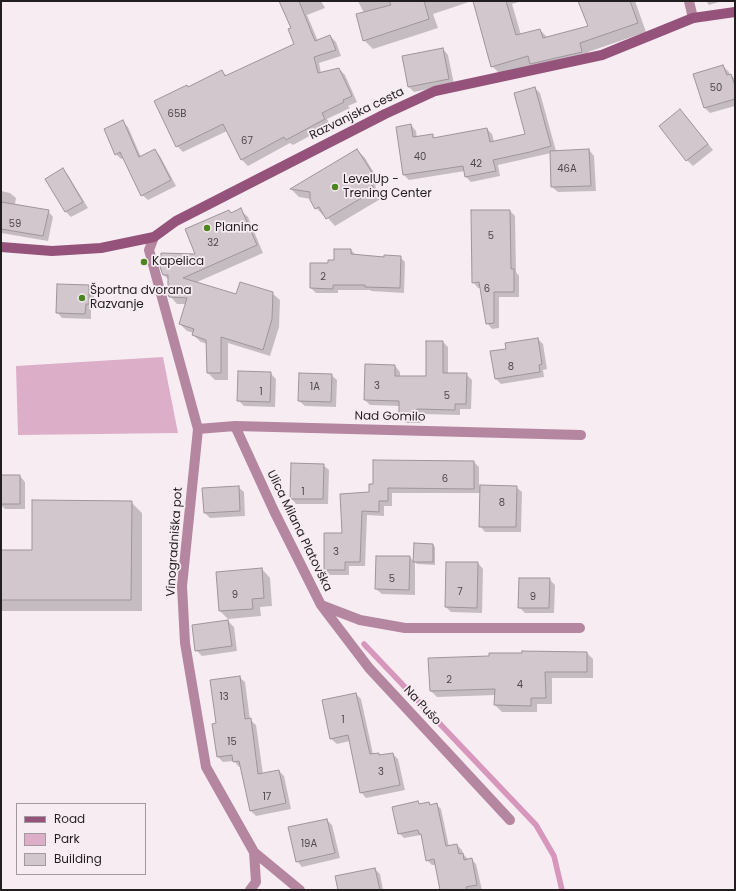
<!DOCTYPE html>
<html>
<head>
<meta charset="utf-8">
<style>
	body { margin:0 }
	#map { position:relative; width:736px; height:891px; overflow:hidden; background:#f7ecf2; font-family:Poppins,sans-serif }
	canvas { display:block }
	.frame { position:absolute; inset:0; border:2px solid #221e20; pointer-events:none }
	.legend { position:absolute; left:16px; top:803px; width:130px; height:72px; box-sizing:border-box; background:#f7ecf2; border:1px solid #a29a9e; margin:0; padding:5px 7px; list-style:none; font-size:12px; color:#221e20 }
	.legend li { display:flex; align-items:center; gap:8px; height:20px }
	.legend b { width:20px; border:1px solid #a29a9e }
</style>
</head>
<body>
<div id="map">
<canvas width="736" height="891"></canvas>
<div class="frame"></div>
<ul class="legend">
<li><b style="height:5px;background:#95527a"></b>Road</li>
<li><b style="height:11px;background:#ddaec8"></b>Park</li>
<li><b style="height:11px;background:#d2c7cd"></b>Building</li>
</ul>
</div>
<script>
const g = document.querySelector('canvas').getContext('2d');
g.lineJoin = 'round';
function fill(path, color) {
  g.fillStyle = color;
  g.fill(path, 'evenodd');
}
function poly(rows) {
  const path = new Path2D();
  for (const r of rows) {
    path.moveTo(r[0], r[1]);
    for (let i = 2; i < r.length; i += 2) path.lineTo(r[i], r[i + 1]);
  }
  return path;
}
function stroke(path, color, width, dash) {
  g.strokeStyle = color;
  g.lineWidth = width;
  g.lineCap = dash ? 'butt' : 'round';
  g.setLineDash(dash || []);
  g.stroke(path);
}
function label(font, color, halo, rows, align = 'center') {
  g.font = font + ' Poppins,sans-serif';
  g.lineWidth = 3.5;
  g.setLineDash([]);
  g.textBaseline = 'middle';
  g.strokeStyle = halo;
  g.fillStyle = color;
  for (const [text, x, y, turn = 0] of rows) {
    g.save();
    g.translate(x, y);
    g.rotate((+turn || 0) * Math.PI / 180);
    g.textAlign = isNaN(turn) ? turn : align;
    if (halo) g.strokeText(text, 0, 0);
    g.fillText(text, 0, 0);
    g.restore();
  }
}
fill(poly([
	[163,357,178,433,18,435,16,366]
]), '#ddaec8');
fill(poly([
	[280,1,321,1,325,8,307,15,318,41,330,36,336,42,341,56,319,63,321,73,339,69,345,75,357,102,348,106,350,108,327,119,330,125,293,145,290,143,248,166,242,160,227,131,183,152,177,146,188,88,221,71,227,76,295,44,293,28],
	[358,1,472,1,433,14,438,28,373,49,364,40,364,13],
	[473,1,522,1,512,4,521,35,540,30,548,38,589,26,579,1,635,1,646,32,588,52,590,60,501,75,492,66],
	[706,1,722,1,709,5],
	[443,49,448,55,454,84,414,92,408,86],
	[723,66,729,72,730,76,731,75,735,79,735,106,710,113,705,108],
	[535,88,540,93,556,151,589,150,594,156,596,191,558,192,552,187,551,153,498,165,500,176,471,182,466,177,465,171,409,180,404,175,411,125,416,131,417,138,432,135,435,138,487,129,492,134,494,142,526,135],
	[680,111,686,116,713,150,693,166,687,160,660,127],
	[123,122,128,127,141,157,155,150,160,156,176,186,148,200,142,195,124,158,121,159,116,154],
	[357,150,365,158,380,183,375,186,382,198,335,226,326,216,324,216,316,208,311,199,299,197,292,190],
	[63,170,68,175,88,208,71,217,66,212,47,179],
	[1,191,10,193,16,198,15,204,48,211,53,217,48,241,1,233],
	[240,210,248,217,263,253,195,283,236,296,272,293,280,300,279,327,270,356,228,343,228,380,215,380,208,373,208,344,201,342,193,335,194,333,187,331,180,324,186,304,177,304,170,296,169,280,163,274,197,256,229,211,232,213],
	[510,211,515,216,516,272,519,276,519,297,499,297,499,328,492,329,487,323,481,288,478,288,473,282],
	[351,250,356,255,385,258,400,257,405,262,404,293,371,291,370,290,338,290,338,293,316,293,311,288,329,264,335,261],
	[89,286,94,292,94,309,91,310,91,319,62,318,57,312],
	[538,339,543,344,547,369,543,370,544,377,501,384,496,379,507,349],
	[443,342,448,347,448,374,466,374,472,380,471,409,460,409,460,415,422,414,422,423,407,423,405,422,400,417,400,406,370,405,365,400,395,366,400,372,400,377,427,377],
	[270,373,276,379,275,407,244,406,238,400],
	[331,375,337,380,336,407,305,406,299,401],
	[474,462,479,467,479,486,516,487,522,492,521,532,485,532,480,526,481,493,392,493,392,506,384,506,384,516,367,515,365,566,349,566,349,575,330,575,325,570,343,534,370,493],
	[323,465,329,470,328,504,296,504,291,498],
	[1,476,20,476,25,482,25,509,5,509,1,505],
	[238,487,244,492,245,516,210,518,205,513,203,489],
	[131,502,142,513,142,611,1,611,1,551,33,551],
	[415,544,433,545,435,547,435,565,417,564,415,562,415,595,382,594,376,589,410,557,414,562],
	[478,563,483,569,482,613,451,612,446,607],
	[262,569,270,578,272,606,260,607,261,616,228,619,220,611],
	[549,579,555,585,554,613,525,613,519,607],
	[228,621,234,627,237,651,202,656,196,650],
	[587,653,593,659,593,678,552,678,552,704,537,704,537,712,502,712,495,705,496,695,437,697,431,691,490,657,523,654],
	[239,677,245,682,250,720,256,725,263,774,279,771,284,776,291,809,256,816,251,811,242,766,239,767,234,761,223,762,218,757,213,724,217,724],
	[356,694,361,699,373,754,379,754,381,756,393,754,398,759,405,790,366,798,361,792,350,741,337,744,331,739],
	[418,802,420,805,429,803,431,805,436,804,441,809,449,847,457,845,462,850,463,854,469,860,471,859,476,864,482,890,441,890,436,865,432,865,427,860,421,835,404,838,399,833],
	[327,820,332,825,340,858,302,867,297,861],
	[375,869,380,874,383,890,339,890]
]), '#0003');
stroke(poly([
	[364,644,536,825,554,856,562,890]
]), '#d796bb', 5.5);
const building = poly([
	[279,1,299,1,315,41,330,35,336,50,314,57,318,73,339,68,352,96,343,100,344,102,322,113,325,119,286,140,284,137,241,160,223,124,176,147,154,101,187,85,188,87,222,70,225,76,294,44,288,29,291,28,279,1],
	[389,1,424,1,429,19,363,41,356,14,391,5,389,1],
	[473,1,506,1,516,35,540,29,543,38,588,26,578,1,630,1,638,23,580,43,582,52,530,64,528,56,491,67,473,1],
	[443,48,449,79,408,87,402,56,443,48],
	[723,65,727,75,731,74,735,86,735,99,704,108,693,74,723,65],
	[535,87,551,146,530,152,493,160,496,171,465,177,463,166,403,175,396,127,411,124,413,137,433,134,433,138,487,128,490,142,525,134,514,93,535,87],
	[680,109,708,144,686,161,659,126,680,109],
	[123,120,139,157,155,149,171,180,141,196,120,152,115,155,104,129,123,120],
	[357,149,373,174,367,178,375,190,326,219,319,207,315,209,310,200,310,192,290,189,357,149],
	[589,149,591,186,551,187,550,151,589,149],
	[63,168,83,202,65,212,45,179,63,168],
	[1,202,49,210,43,236,1,229,1,202],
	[241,208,257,245,183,278,236,294,240,282,273,292,272,319,263,350,221,337,221,373,207,373,206,340,192,335,194,329,179,324,187,298,169,297,168,293,168,275,163,275,160,267,161,253,195,254,185,229,229,210,231,213,241,208],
	[471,210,510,210,511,269,514,269,514,292,494,292,494,323,486,324,479,282,472,283,471,210],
	[334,249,351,249,351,254,384,257,384,255,401,256,400,288,365,287,365,285,333,285,333,289,310,288,310,263,328,263,328,260,334,260,334,249],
	[57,284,89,285,89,304,86,304,85,314,56,313,57,284],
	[538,338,542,364,539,365,540,372,495,379,490,351,506,349,505,343,538,338],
	[426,341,443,341,443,373,467,373,466,404,455,404,455,410,417,409,417,418,401,418,399,417,399,401,364,400,365,364,395,365,395,376,426,376,426,341],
	[238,371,271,372,270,402,237,401,238,371],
	[299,373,332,374,331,402,298,401,299,373],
	[373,460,474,461,474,489,388,488,388,501,379,501,379,512,362,511,360,562,345,562,345,570,324,570,324,533,342,533,340,494,369,492,369,484,373,484,373,460],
	[291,463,324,464,323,499,290,499,291,463],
	[1,475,20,475,20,504,1,504,1,475],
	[480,485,517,486,516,527,479,527,480,485],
	[239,486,240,511,204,513,202,488,239,486],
	[32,500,132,501,131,600,1,600,1,550,32,550,32,500],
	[414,543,433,544,433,562,413,562,414,543],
	[376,556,410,556,409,590,375,589,376,556],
	[446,562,478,562,477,608,445,607,446,562],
	[262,568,264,598,252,599,253,609,219,611,216,572,262,568],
	[519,578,550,578,549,608,518,608,519,578],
	[228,620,232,646,195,651,192,625,228,620],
	[522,651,587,652,587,672,545,672,546,698,531,698,531,706,494,705,495,689,430,691,428,658,489,656,489,653,522,653,522,651],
	[240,676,245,719,251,718,258,774,279,770,286,803,250,811,239,761,233,762,232,755,217,757,212,724,216,723,210,680,240,676],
	[356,693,370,754,379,753,379,755,393,753,400,785,360,793,348,735,330,739,322,700,356,693],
	[418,801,419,804,429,802,430,805,437,803,446,846,457,844,459,854,463,853,464,860,472,858,477,885,466,887,467,890,440,890,434,859,426,861,421,834,419,834,418,830,398,834,392,807,418,801],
	[327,819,335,853,296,862,288,827,327,819],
	[375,868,380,890,338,890,335,876,375,868]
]);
fill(building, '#d2c7cd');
stroke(building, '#9e949a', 1);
stroke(poly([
	[689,1,693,18],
	[154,237,149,250,198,429,182,586,185,643,206,767,254,852,300,890],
	[235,426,274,511,321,605,360,620,405,628,580,628],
	[198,429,235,426,581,435],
	[321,605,369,668,510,820],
	[250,890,256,882,254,852]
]), '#b586a0', 10);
stroke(poly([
	[1,247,52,251,101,248,154,237,176,221,385,114,435,91,602,55,693,18,735,12]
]), '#95527a', 10);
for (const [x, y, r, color] of [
	[335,187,4,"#4d8520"],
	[207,228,4,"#4d8520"],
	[144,262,4,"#4d8520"],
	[82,298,4,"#4d8520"]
]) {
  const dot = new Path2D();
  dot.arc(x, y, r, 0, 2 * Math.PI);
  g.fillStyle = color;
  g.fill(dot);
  stroke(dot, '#f7ecf2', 1.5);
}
label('10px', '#4e484b', null, [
	["50",716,88],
	["65B",177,114],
	["67",247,141],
	["40",420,157],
	["42",476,164],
	["46A",567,169],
	["59",15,224],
	["5",491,236],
	["32",213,243],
	["2",323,277],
	["6",487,289],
	["8",511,367],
	["3",377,386],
	["1A",315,387],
	["1",261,392],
	["5",447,396],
	["6",445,479],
	["1",303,492],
	["8",502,503],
	["3",336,552],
	["5",392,579],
	["7",460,592],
	["9",235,595],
	["9",533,597],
	["2",449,680],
	["4",520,685],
	["13",224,697],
	["1",343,720],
	["15",232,742],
	["3",381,772],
	["17",267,797],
	["19A",309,844]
]);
label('12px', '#221e20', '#f7ecf2', [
	["Razvanjska cesta",357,114,-26],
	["Nad Gomilo",390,417,1],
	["Ulica Milana Platovška",299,531,64],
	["Vinogradniška pot",175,542,-86],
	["Na Pušo",422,706,47]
]);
label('12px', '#221e20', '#f7ecf2', [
	["LevelUp -",343,180],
	["Trening Center",343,194],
	["Planinc",215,228],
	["Kapelica",152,262],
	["Športna dvorana",90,291],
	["Razvanje",90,305]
], 'left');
</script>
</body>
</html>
